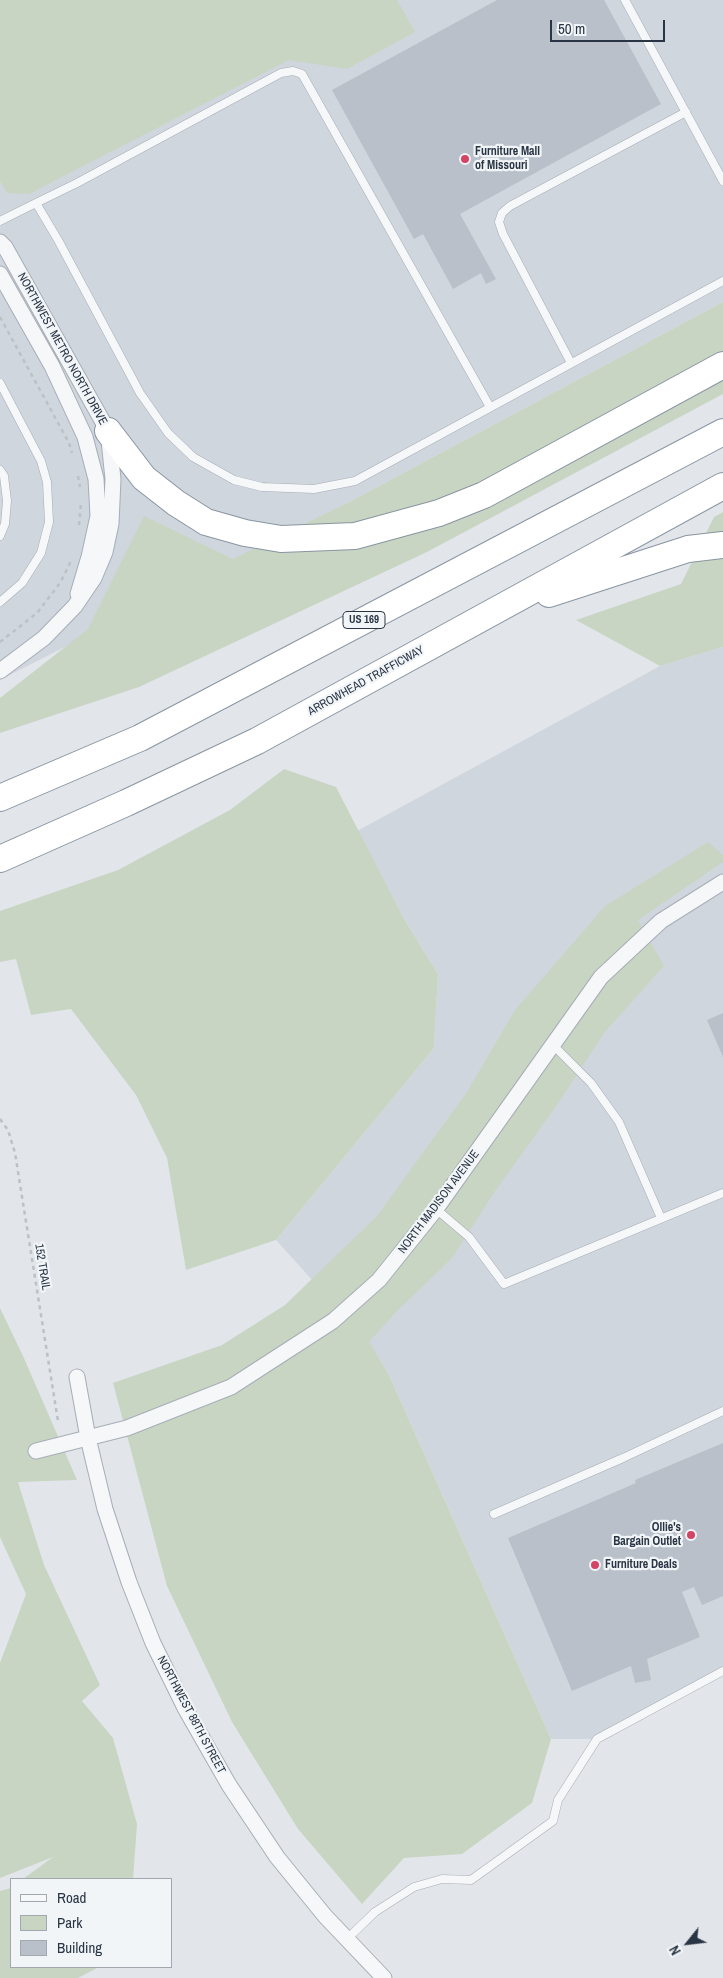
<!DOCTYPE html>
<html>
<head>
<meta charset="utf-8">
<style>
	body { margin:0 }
	#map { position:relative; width:723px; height:1978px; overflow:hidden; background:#e2e6eb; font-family:"Archivo Narrow",sans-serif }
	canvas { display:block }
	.legend { position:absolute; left:10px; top:1878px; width:162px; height:90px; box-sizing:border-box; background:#f2f5f8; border:1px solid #a2a8b0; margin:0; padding:6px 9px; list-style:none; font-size:15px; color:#293544 }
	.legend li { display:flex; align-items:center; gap:10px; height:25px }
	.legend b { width:25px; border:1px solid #a2a8b0 }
	.north { position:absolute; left:663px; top:1918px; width:50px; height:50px; -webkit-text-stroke:4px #f2f5f8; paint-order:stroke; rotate:241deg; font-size:14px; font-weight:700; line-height:20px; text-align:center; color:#293544 }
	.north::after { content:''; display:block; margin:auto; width:18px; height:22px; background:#293544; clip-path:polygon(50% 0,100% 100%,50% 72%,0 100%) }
	.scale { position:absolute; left:550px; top:20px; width:115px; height:22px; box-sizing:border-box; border:2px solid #293544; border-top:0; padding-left:6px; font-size:15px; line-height:18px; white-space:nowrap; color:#293544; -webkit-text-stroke:4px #f2f5f8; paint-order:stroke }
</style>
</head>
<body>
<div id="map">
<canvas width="723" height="1978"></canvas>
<ul class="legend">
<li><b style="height:6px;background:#f5f7f9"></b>Road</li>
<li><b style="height:14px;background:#c9d5c3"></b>Park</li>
<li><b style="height:14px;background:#b9c0c9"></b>Building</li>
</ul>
<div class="north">N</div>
<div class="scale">50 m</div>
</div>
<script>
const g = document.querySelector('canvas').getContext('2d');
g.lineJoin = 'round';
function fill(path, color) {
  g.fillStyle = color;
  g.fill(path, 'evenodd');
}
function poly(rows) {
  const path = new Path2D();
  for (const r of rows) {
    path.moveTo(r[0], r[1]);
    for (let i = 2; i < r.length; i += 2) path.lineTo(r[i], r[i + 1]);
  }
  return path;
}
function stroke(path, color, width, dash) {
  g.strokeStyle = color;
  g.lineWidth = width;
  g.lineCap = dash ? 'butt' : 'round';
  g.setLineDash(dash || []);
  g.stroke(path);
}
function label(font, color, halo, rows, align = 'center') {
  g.font = font + ' "Archivo Narrow",sans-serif';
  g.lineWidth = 4.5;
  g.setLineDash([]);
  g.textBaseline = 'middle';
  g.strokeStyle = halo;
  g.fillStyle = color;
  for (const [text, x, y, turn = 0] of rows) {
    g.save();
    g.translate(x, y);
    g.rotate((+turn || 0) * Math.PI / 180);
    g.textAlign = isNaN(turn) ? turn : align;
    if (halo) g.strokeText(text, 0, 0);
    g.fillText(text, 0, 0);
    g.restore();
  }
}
fill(poly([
	[0,0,723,0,723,302,351,501,0,680],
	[723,647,723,1671,597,1739,551,1739,388,1373,369,1343,276,1240,434,1048,438,974,404,919,357,831,660,666]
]), '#d0d6dd');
fill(poly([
	[0,0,397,0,415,32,347,69,289,60,29,194,7,193,0,181],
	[723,302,723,394,427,552,139,687,0,733,0,698,88,629,144,516,233,559,351,501],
	[723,512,723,647,660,666,576,620,681,584,714,517],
	[284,769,336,787,404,919,438,974,434,1048,276,1240,186,1270,167,1158,136,1095,71,1009,31,1015,16,959,0,962,0,911,118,870,230,810],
	[708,842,723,855,723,862,638,920,664,966,604,1033,559,1102,495,1191,452,1258,396,1312,369,1342,388,1373,551,1739,532,1803,462,1854,404,1858,362,1904,298,1829,232,1722,167,1586,113,1383,222,1345,285,1305,377,1216,467,1092,515,1010,605,906],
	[0,1308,23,1356,77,1480,18,1482,44,1565,100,1685,82,1701,113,1738,137,1824,133,1879,23,1879,53,1857,0,1878,0,1663,26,1594,0,1537],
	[11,1888,11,1967,99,1967,78,1978,0,1978,0,1891]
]), '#c9d5c3');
fill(poly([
	[497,0,604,0,661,104,460,214,496,279,486,284,481,273,453,289,423,234,414,239,332,90],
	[723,1013,723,1057,707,1020],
	[723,1443,723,1596,702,1605,694,1587,682,1592,700,1637,647,1659,651,1680,635,1683,631,1666,572,1691,508,1538,636,1483,635,1480]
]), '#b9c0c9');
const service = poly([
	[625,0,723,181],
	[36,203,77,183,281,73,293,71,302,74,490,407],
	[0,221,36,203,58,240,140,393,168,433,193,457,234,480,262,487,314,489,355,481,723,281],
	[571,363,503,234,499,222,502,213,510,206,686,112],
	[0,383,41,461,47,482,49,522,41,553,22,583,0,602],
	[0,470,4,476,7,501,5,524,0,536],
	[554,1046,591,1083,619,1122,661,1218],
	[436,1209,469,1237,504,1284,723,1193],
	[494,1514,623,1458,723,1411],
	[347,1939,375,1912,414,1887,442,1879,471,1880,553,1821,558,1800,597,1739,723,1671]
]);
const minor = poly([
	[0,242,5,247,108,431,113,479,111,524,105,552,94,578,75,606,44,638,0,671],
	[0,274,52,366,85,437,96,479,98,516,89,557,78,594],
	[77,1377,88,1438,105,1509,129,1582,153,1643,185,1708,229,1785,277,1857,325,1916,384,1978],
	[36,1451,127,1428,231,1387,333,1321,379,1280,436,1209,601,977,661,921,723,882]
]);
const motorway = poly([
	[108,431,144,478,176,503,206,522,245,533,281,539,355,536,439,513,484,495,723,365],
	[549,594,688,549,723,545],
	[0,798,140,738,723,432],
	[0,859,126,803,257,741,723,486]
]);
stroke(service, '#a7adb6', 9);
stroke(minor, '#a7adb6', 17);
stroke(motorway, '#8995a2', 28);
stroke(poly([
	[0,317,69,443,72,453],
	[78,476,80,487],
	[79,525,81,503],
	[0,642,37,613,60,583,72,559],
	[0,1119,8,1130,15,1153,58,1421]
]), '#bcc1c6', 2.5, [4, 4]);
stroke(service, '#f5f7f9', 8);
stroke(minor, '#f5f7f9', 15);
stroke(motorway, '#fff', 26);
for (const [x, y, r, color] of [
	[465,159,5,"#d34465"],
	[691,1535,5,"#d34465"],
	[595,1565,5,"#d34465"]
]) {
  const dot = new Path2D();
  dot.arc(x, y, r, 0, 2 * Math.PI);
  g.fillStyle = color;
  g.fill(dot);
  stroke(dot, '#f2f5f8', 2);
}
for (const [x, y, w] of [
	[364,620,42]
]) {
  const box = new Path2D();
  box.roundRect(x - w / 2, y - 8.5, w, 17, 4);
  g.fillStyle = '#f2f5f8';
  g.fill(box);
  stroke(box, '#293544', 1);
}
label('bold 11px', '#293544', null, [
	["US 169",364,620]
]);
label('bold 12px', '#293544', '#f2f5f8', [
	["Furniture Mall",475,152],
	["of Missouri",475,166],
	["Ollie's",681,1528,"right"],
	["Bargain Outlet",681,1542,"right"],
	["Furniture Deals",605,1565]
], 'left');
label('12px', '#293544', '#f2f5f8', [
	["NORTHWEST METRO NORTH DRIVE",62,349,61],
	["ARROWHEAD TRAFFICWAY",366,681,-29],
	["NORTH MADISON AVENUE",439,1202,-53],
	["152 TRAIL",42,1267,81],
	["NORTHWEST 88TH STREET",191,1715,62]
]);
</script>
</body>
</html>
